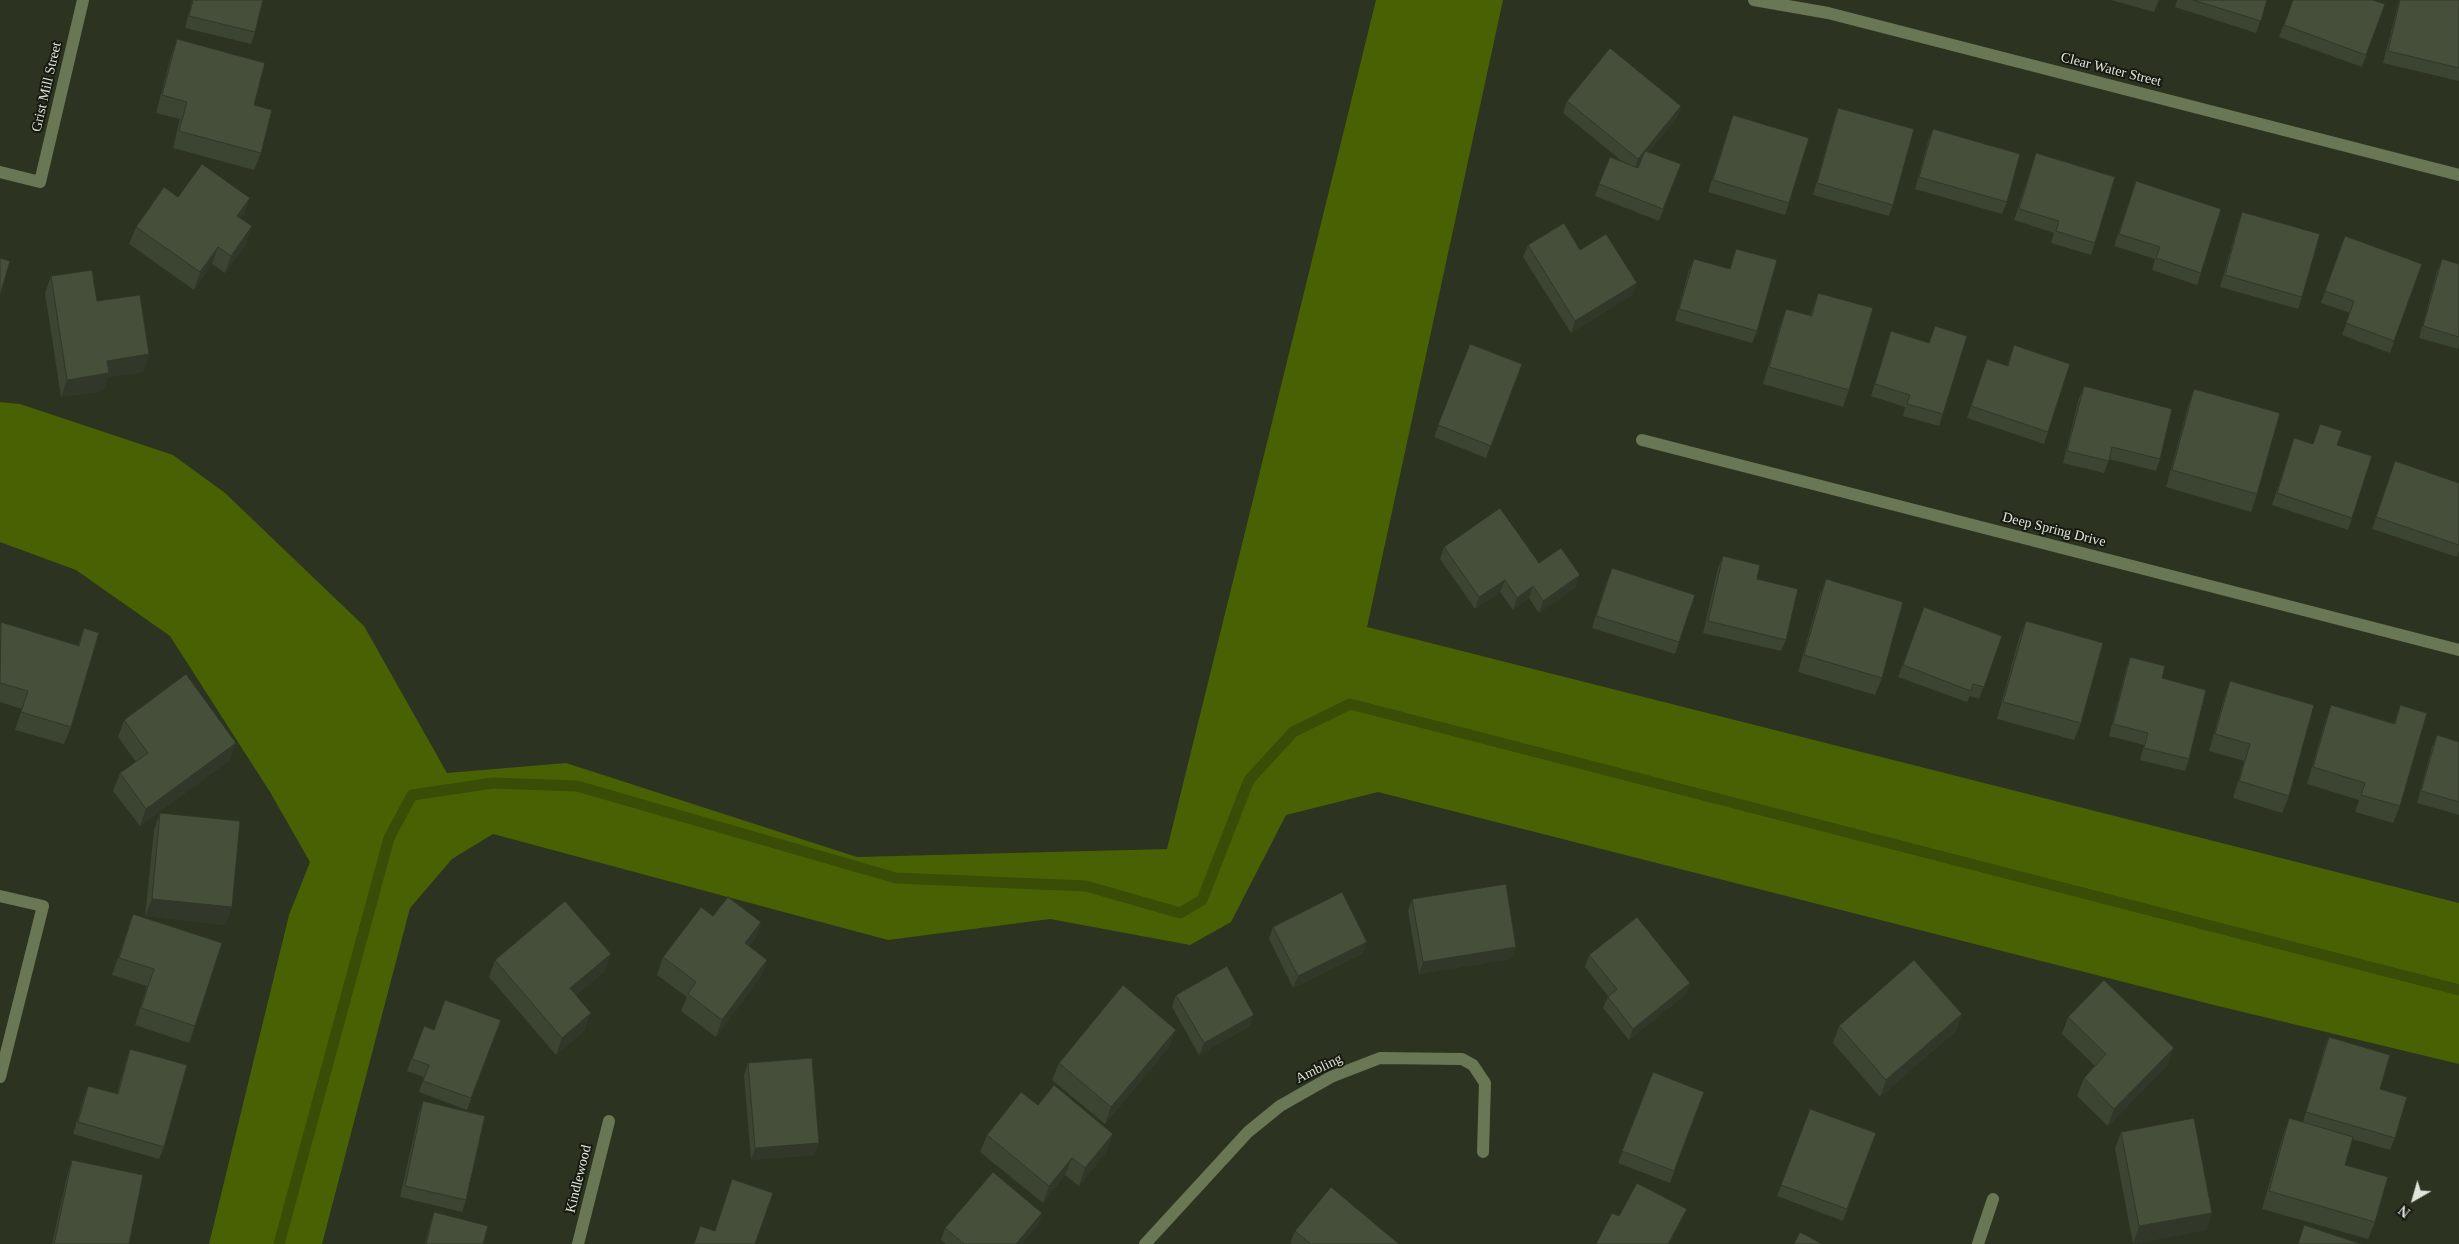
<!DOCTYPE html>
<html>
<head>
<meta charset="utf-8">
<style>
	body { margin:0 }
	#map { position:relative; width:2459px; height:1244px; overflow:hidden; background:#2c3320; font-family:Georgia,serif }
	canvas { display:block }
	.north { position:absolute; left:2389px; top:1174px; width:50px; height:50px; -webkit-text-stroke:4px #161a11; paint-order:stroke; rotate:218deg; font-size:14px; font-weight:700; line-height:20px; text-align:center; color:#e0e5d9 }
	.north::after { content:''; display:block; margin:auto; width:18px; height:22px; background:#e0e5d9; clip-path:polygon(50% 0,100% 100%,50% 72%,0 100%) }
</style>
</head>
<body>
<div id="map">
<canvas width="2459" height="1244"></canvas>
<div class="north">N</div>
</div>
<script>
const g = document.querySelector('canvas').getContext('2d');
g.lineJoin = 'round';
function fill(path, color) {
  g.fillStyle = color;
  g.fill(path, 'evenodd');
}
function poly(rows) {
  const path = new Path2D();
  for (const r of rows) {
    path.moveTo(r[0], r[1]);
    for (let i = 2; i < r.length; i += 2) path.lineTo(r[i], r[i + 1]);
  }
  return path;
}
function stroke(path, color, width, dash) {
  g.strokeStyle = color;
  g.lineWidth = width;
  g.lineCap = dash ? 'butt' : 'round';
  g.setLineDash(dash || []);
  g.stroke(path);
}
function label(font, color, halo, rows, align = 'center') {
  g.font = font + ' Georgia,serif';
  g.lineWidth = 4;
  g.setLineDash([]);
  g.textBaseline = 'middle';
  g.strokeStyle = halo;
  g.fillStyle = color;
  for (const [text, x, y, turn = 0] of rows) {
    g.save();
    g.translate(x, y);
    g.rotate((+turn || 0) * Math.PI / 180);
    g.textAlign = isNaN(turn) ? turn : align;
    if (halo) g.strokeText(text, 0, 0);
    g.fillText(text, 0, 0);
    g.restore();
  }
}
fill(poly([
	[1376,0,1503,0,1367,627,2459,903,2459,1064,2214,1005,1378,792,1286,815,1231,922,1190,945,1050,919,888,940,493,834,452,859,410,908,322,1244,209,1244,289,915,310,862,270,792,170,636,76,570,0,542,0,402,20,404,173,455,225,493,364,626,447,773,566,763,857,857,1167,849]
]), '#486203');
stroke(poly([
	[279,1244,389,838,412,795,493,783,577,786,896,878,1086,886,1180,913,1202,900,1249,780,1293,732,1350,704,2459,990]
]), '#394d07', 11);
stroke(poly([
	[1754,0,1828,13,2459,175],
	[0,172,40,182,83,0],
	[1642,440,2459,650],
	[0,896,43,906,0,1077],
	[578,1244,609,1121],
	[1145,1244,1248,1132,1280,1106,1331,1077,1380,1058,1462,1059,1473,1065,1485,1083,1483,1152],
	[1978,1244,1993,1199]
]), '#6a7755', 12);
fill(poly([
	[192,0,263,0,255,32,251,44,185,28],
	[2111,0,2159,0,2154,12],
	[2177,0,2267,0,2256,33,2175,7],
	[2293,0,2385,4,2362,67,2279,37],
	[2399,0,2459,0,2459,81,2383,63],
	[177,39,261,153,254,170,173,148,180,119,156,113,171,56],
	[1567,101,1681,106,1677,118,1649,152,1681,164,1659,221,1595,196,1599,184,1623,162,1563,113],
	[1838,108,1893,205,1889,216,1813,195,1834,120],
	[1733,115,1789,203,1785,215,1708,192],
	[1933,129,2007,202,2002,214,1915,189,1928,141],
	[2036,153,2095,243,2091,255,2051,243,2054,233,2014,220],
	[2136,181,2201,273,2197,285,2152,270,2155,259,2114,246],
	[178,197,244,215,241,219,246,244,225,273,212,264,194,290,129,244,136,227],
	[2242,212,2302,297,2298,309,2220,287,2238,224],
	[2345,236,2422,264,2390,353,2342,335,2350,313,2321,303],
	[1528,245,1580,250,1637,283,1632,295,1571,333,1523,257],
	[1736,249,1757,331,1752,343,1675,321,1689,270,1694,259,1730,269],
	[2442,259,2459,264,2459,345,2458,349,2419,338,2437,271],
	[51,276,97,301,149,354,143,372,108,377,103,391,61,397,45,293],
	[1818,293,1849,390,1843,407,1763,384,1780,326,1786,309,1810,316],
	[1935,326,1943,414,1939,426,1903,416,1905,407,1871,396,1891,331,1929,343],
	[1470,344,1522,364,1486,458,1434,437],
	[2014,345,2048,432,2044,444,1967,418,1987,359,2007,366],
	[2084,386,2160,459,2156,471,2109,459,2104,473,2063,463,2079,398],
	[2194,389,2257,494,2251,512,2166,487,2188,406],
	[2294,438,2313,444,2337,445,2352,518,2348,530,2272,505],
	[2395,461,2459,483,2459,551,2457,557,2372,529],
	[1444,547,1539,563,1576,587,1539,613,1529,598,1513,610,1500,592,1475,609,1440,559],
	[1723,556,1757,579,1786,640,1781,651,1703,633,1718,568],
	[1826,579,1882,678,1875,695,1798,672,1819,597],
	[1607,580,1679,642,1675,654,1592,628],
	[1924,607,2002,636,1979,699,1970,696,1967,702,1898,677],
	[2026,621,2081,723,2074,740,1997,719,2019,638],
	[0,624,78,645,84,628,71,727,64,744,15,730,22,709,0,702],
	[2130,657,2162,678,2189,759,2185,771,2140,760,2144,745,2109,736,2126,668],
	[2230,681,2289,796,2282,813,2233,798,2244,761,2209,751,2224,698],
	[2331,705,2394,723,2400,705,2400,806,2393,823,2355,812,2359,800,2307,784,2325,722],
	[124,720,230,760,140,826,113,791,120,773,136,762,118,737],
	[2437,735,2459,742,2459,815,2417,803,2432,747],
	[160,813,232,907,225,925,145,916,154,830],
	[1412,899,1516,947,1511,959,1419,974,1408,911],
	[133,914,195,1026,189,1043,135,1025,147,986,112,975],
	[713,916,761,922,755,939,749,946,767,960,761,977,716,1037,681,1011,687,997,657,975,663,957],
	[1273,927,1363,953,1293,988,1269,939],
	[1589,955,1690,983,1686,994,1629,1040,1603,1008,1608,996,1585,967],
	[495,960,605,971,576,995,585,1030,556,1055,489,977],
	[1176,995,1250,1026,1199,1055,1172,1007],
	[1962,1014,1956,1031,1880,1097,1833,1043,1839,1026],
	[2068,1017,2168,1065,2108,1126,2077,1096,2084,1078,2095,1066,2062,1034],
	[501,1020,467,1110,419,1092,424,1077,407,1071,424,1026,434,1030],
	[2329,1037,2380,1089,2395,1138,2390,1150,2352,1139,2345,1165,2375,1222,2368,1239,2262,1209,2283,1135,2289,1118,2303,1122,2324,1049],
	[1169,1047,1105,1124,1052,1080,1059,1063],
	[130,1049,164,1147,159,1159,73,1134,84,1097,88,1086,117,1093,126,1061],
	[748,1063,819,1143,814,1155,751,1160,744,1075],
	[1653,1072,1704,1092,1670,1183,1618,1163],
	[423,1101,466,1200,462,1212,400,1197,419,1113],
	[1038,1105,1107,1151,1079,1186,1065,1175,1043,1203,980,1152,987,1135],
	[1810,1109,1876,1133,1843,1221,1777,1196],
	[2121,1132,2212,1213,2206,1230,2133,1244,2115,1149],
	[72,1160,129,1244,52,1244,68,1172],
	[434,1212,483,1244,425,1244,430,1224],
	[1042,1213,1038,1225,1021,1244,946,1244,941,1240,945,1228],
	[1295,1231,1399,1244,1292,1244,1290,1243]
]), '#3c4432');
fill(poly([
	[1681,106,1677,118,1634,171,1638,159],
	[250,198,244,215,231,233,237,216],
	[252,226,246,244,225,273,231,256],
	[218,247,212,264,194,290,200,272],
	[1637,283,1632,295,1571,333,1575,321],
	[149,354,143,372,108,377,103,391,61,397,67,380,107,361],
	[1580,575,1576,587,1539,613,1543,601],
	[1505,580,1500,592,1475,609,1479,597],
	[1533,586,1529,598,1513,610,1517,598],
	[236,743,230,760,140,826,146,809],
	[152,899,232,907,225,925,145,916],
	[761,922,755,939,739,960,745,943],
	[1367,942,1363,953,1293,988,1298,976],
	[1516,947,1511,959,1419,974,1423,962],
	[611,954,605,971,564,1006,570,988],
	[767,960,761,977,716,1037,722,1020],
	[1690,983,1686,994,1629,1040,1633,1029],
	[591,1013,585,1030,556,1055,562,1038],
	[1962,1014,1956,1031,1880,1097,1886,1080],
	[1254,1015,1250,1026,1199,1055,1204,1043],
	[1176,1030,1169,1047,1105,1124,1111,1107],
	[2174,1048,2168,1065,2108,1126,2114,1109],
	[1113,1134,1107,1151,1079,1186,1085,1168],
	[819,1143,814,1155,751,1160,755,1148],
	[1072,1158,1065,1175,1043,1203,1049,1186],
	[1687,1209,1682,1221,1670,1244,1668,1244],
	[1042,1213,1038,1225,1021,1244,1016,1244],
	[2212,1213,2206,1230,2133,1244,2139,1226]
]), '#313729');
const building = poly([
	[193,0,263,0,255,32,189,16,193,0],
	[2193,0,2267,0,2261,21,2193,0],
	[2293,0,2373,0,2385,4,2366,55,2284,25,2293,0],
	[2400,0,2459,0,2459,68,2388,51,2400,0],
	[177,39,265,63,254,105,272,110,261,153,179,131,187,102,162,95,177,39],
	[1610,48,1681,106,1638,159,1567,101,1610,48],
	[1838,108,1914,129,1893,205,1817,183,1838,108],
	[1733,115,1809,138,1789,203,1713,180,1733,115],
	[1933,129,2020,154,2007,202,1919,177,1933,129],
	[1645,151,1681,164,1663,209,1599,184,1610,157,1638,168,1645,151],
	[2036,153,2115,177,2095,243,2056,231,2059,221,2019,209,2036,153],
	[202,164,250,198,237,216,252,226,231,256,218,247,200,272,136,227,164,187,178,197,202,164],
	[2136,181,2221,209,2201,273,2156,258,2160,247,2119,234,2136,181],
	[2242,212,2320,234,2302,297,2225,275,2242,212],
	[1564,223,1580,250,1606,234,1637,283,1575,321,1528,245,1564,223],
	[2345,236,2422,264,2394,341,2346,323,2354,301,2325,291,2345,236],
	[1736,249,1777,260,1757,331,1679,309,1694,259,1730,269,1736,249],
	[0,258,10,261,0,295,0,258],
	[2442,259,2459,264,2459,337,2423,326,2442,259],
	[92,270,97,301,140,295,149,354,107,361,109,373,67,380,51,276,92,270],
	[1818,293,1873,308,1849,390,1769,367,1786,309,1812,316,1818,293],
	[1935,326,1967,336,1943,414,1907,404,1910,395,1875,384,1891,331,1929,343,1935,326],
	[1470,344,1522,364,1491,446,1438,425,1470,344],
	[2014,345,2070,364,2048,432,1971,406,1987,359,2008,366,2014,345],
	[2084,386,2172,409,2160,459,2112,447,2109,461,2067,451,2084,386],
	[2194,389,2280,413,2257,494,2172,470,2194,389],
	[2320,424,2342,431,2337,445,2372,456,2352,518,2277,493,2294,438,2313,444,2320,424],
	[2395,461,2459,483,2459,545,2376,517,2395,461],
	[1500,508,1539,563,1561,548,1580,575,1543,601,1533,586,1517,598,1505,580,1479,597,1444,547,1500,508],
	[1723,556,1760,565,1757,579,1798,589,1786,640,1708,621,1723,556],
	[1612,568,1695,595,1679,642,1596,616,1612,568],
	[1826,579,1903,602,1882,678,1804,655,1826,579],
	[1924,607,2002,636,1984,687,1973,684,1971,691,1903,665,1924,607],
	[2026,621,2103,643,2081,723,2003,702,2026,621],
	[1,622,79,646,84,628,99,633,71,727,21,712,28,691,0,683,1,622],
	[2130,657,2165,666,2162,678,2206,690,2189,759,2144,748,2148,733,2113,724,2130,657],
	[186,674,236,743,146,809,120,773,148,753,124,720,186,674],
	[2230,681,2314,705,2289,796,2239,781,2250,744,2215,734,2230,681],
	[2331,705,2395,724,2400,705,2427,713,2400,806,2361,795,2365,783,2313,767,2331,705],
	[2437,735,2459,742,2459,802,2421,791,2437,735],
	[160,813,240,821,232,907,152,899,160,813],
	[1506,884,1516,947,1423,962,1412,899,1506,884],
	[1342,892,1367,942,1298,976,1273,927,1342,892],
	[728,897,761,922,745,943,767,960,722,1020,688,994,696,982,663,957,701,907,713,916,728,897],
	[565,901,611,954,570,988,591,1013,562,1038,495,960,565,901],
	[133,914,222,943,195,1026,141,1008,154,969,119,958,133,914],
	[1637,917,1690,983,1633,1029,1608,997,1617,989,1589,955,1637,917],
	[1914,960,1962,1014,1886,1080,1839,1026,1914,960],
	[1227,966,1254,1015,1204,1043,1176,995,1227,966],
	[2104,980,2174,1048,2114,1109,2084,1078,2106,1054,2068,1017,2104,980],
	[1123,985,1176,1030,1111,1107,1059,1063,1123,985],
	[445,1000,501,1020,471,1098,423,1081,429,1065,412,1059,424,1026,434,1030,445,1000],
	[2329,1037,2390,1055,2380,1089,2407,1097,2395,1138,2306,1112,2329,1037],
	[130,1049,187,1065,164,1147,78,1122,88,1086,118,1094,130,1049],
	[812,1058,819,1143,755,1148,748,1063,812,1058],
	[1653,1072,1704,1092,1674,1171,1622,1151,1653,1072],
	[1054,1085,1113,1134,1085,1168,1072,1158,1049,1186,987,1135,1021,1092,1038,1105,1054,1085],
	[423,1101,485,1116,466,1200,405,1186,423,1101],
	[1810,1109,1876,1133,1847,1209,1781,1185,1810,1109],
	[2194,1118,2212,1213,2139,1226,2121,1132,2194,1118],
	[2289,1118,2353,1137,2345,1165,2388,1177,2375,1222,2269,1191,2289,1118],
	[72,1160,143,1175,129,1244,54,1244,72,1160],
	[993,1172,1042,1213,1016,1244,964,1244,945,1228,993,1172],
	[732,1179,773,1193,755,1244,694,1244,700,1226,715,1231,732,1179],
	[1637,1183,1687,1209,1668,1244,1596,1244,1612,1213,1619,1216,1637,1183],
	[1331,1187,1399,1244,1311,1244,1295,1231,1331,1187],
	[434,1212,488,1226,483,1244,426,1244,434,1212],
	[2304,1225,2361,1244,2298,1244,2304,1225],
	[1800,1232,1822,1244,1794,1244,1800,1232]
]);
fill(building, '#464f3a');
stroke(building, '#313729', 1);
label('14px', '#e0e5d9', '#161a11', [
	["Clear Water Street",2111,70,14],
	["Grist Mill Street",47,87,-77],
	["Deep Spring Drive",2054,530,14],
	["Ambling",1319,1069,-26],
	["Kindlewood",579,1179,-76]
]);
</script>
</body>
</html>
